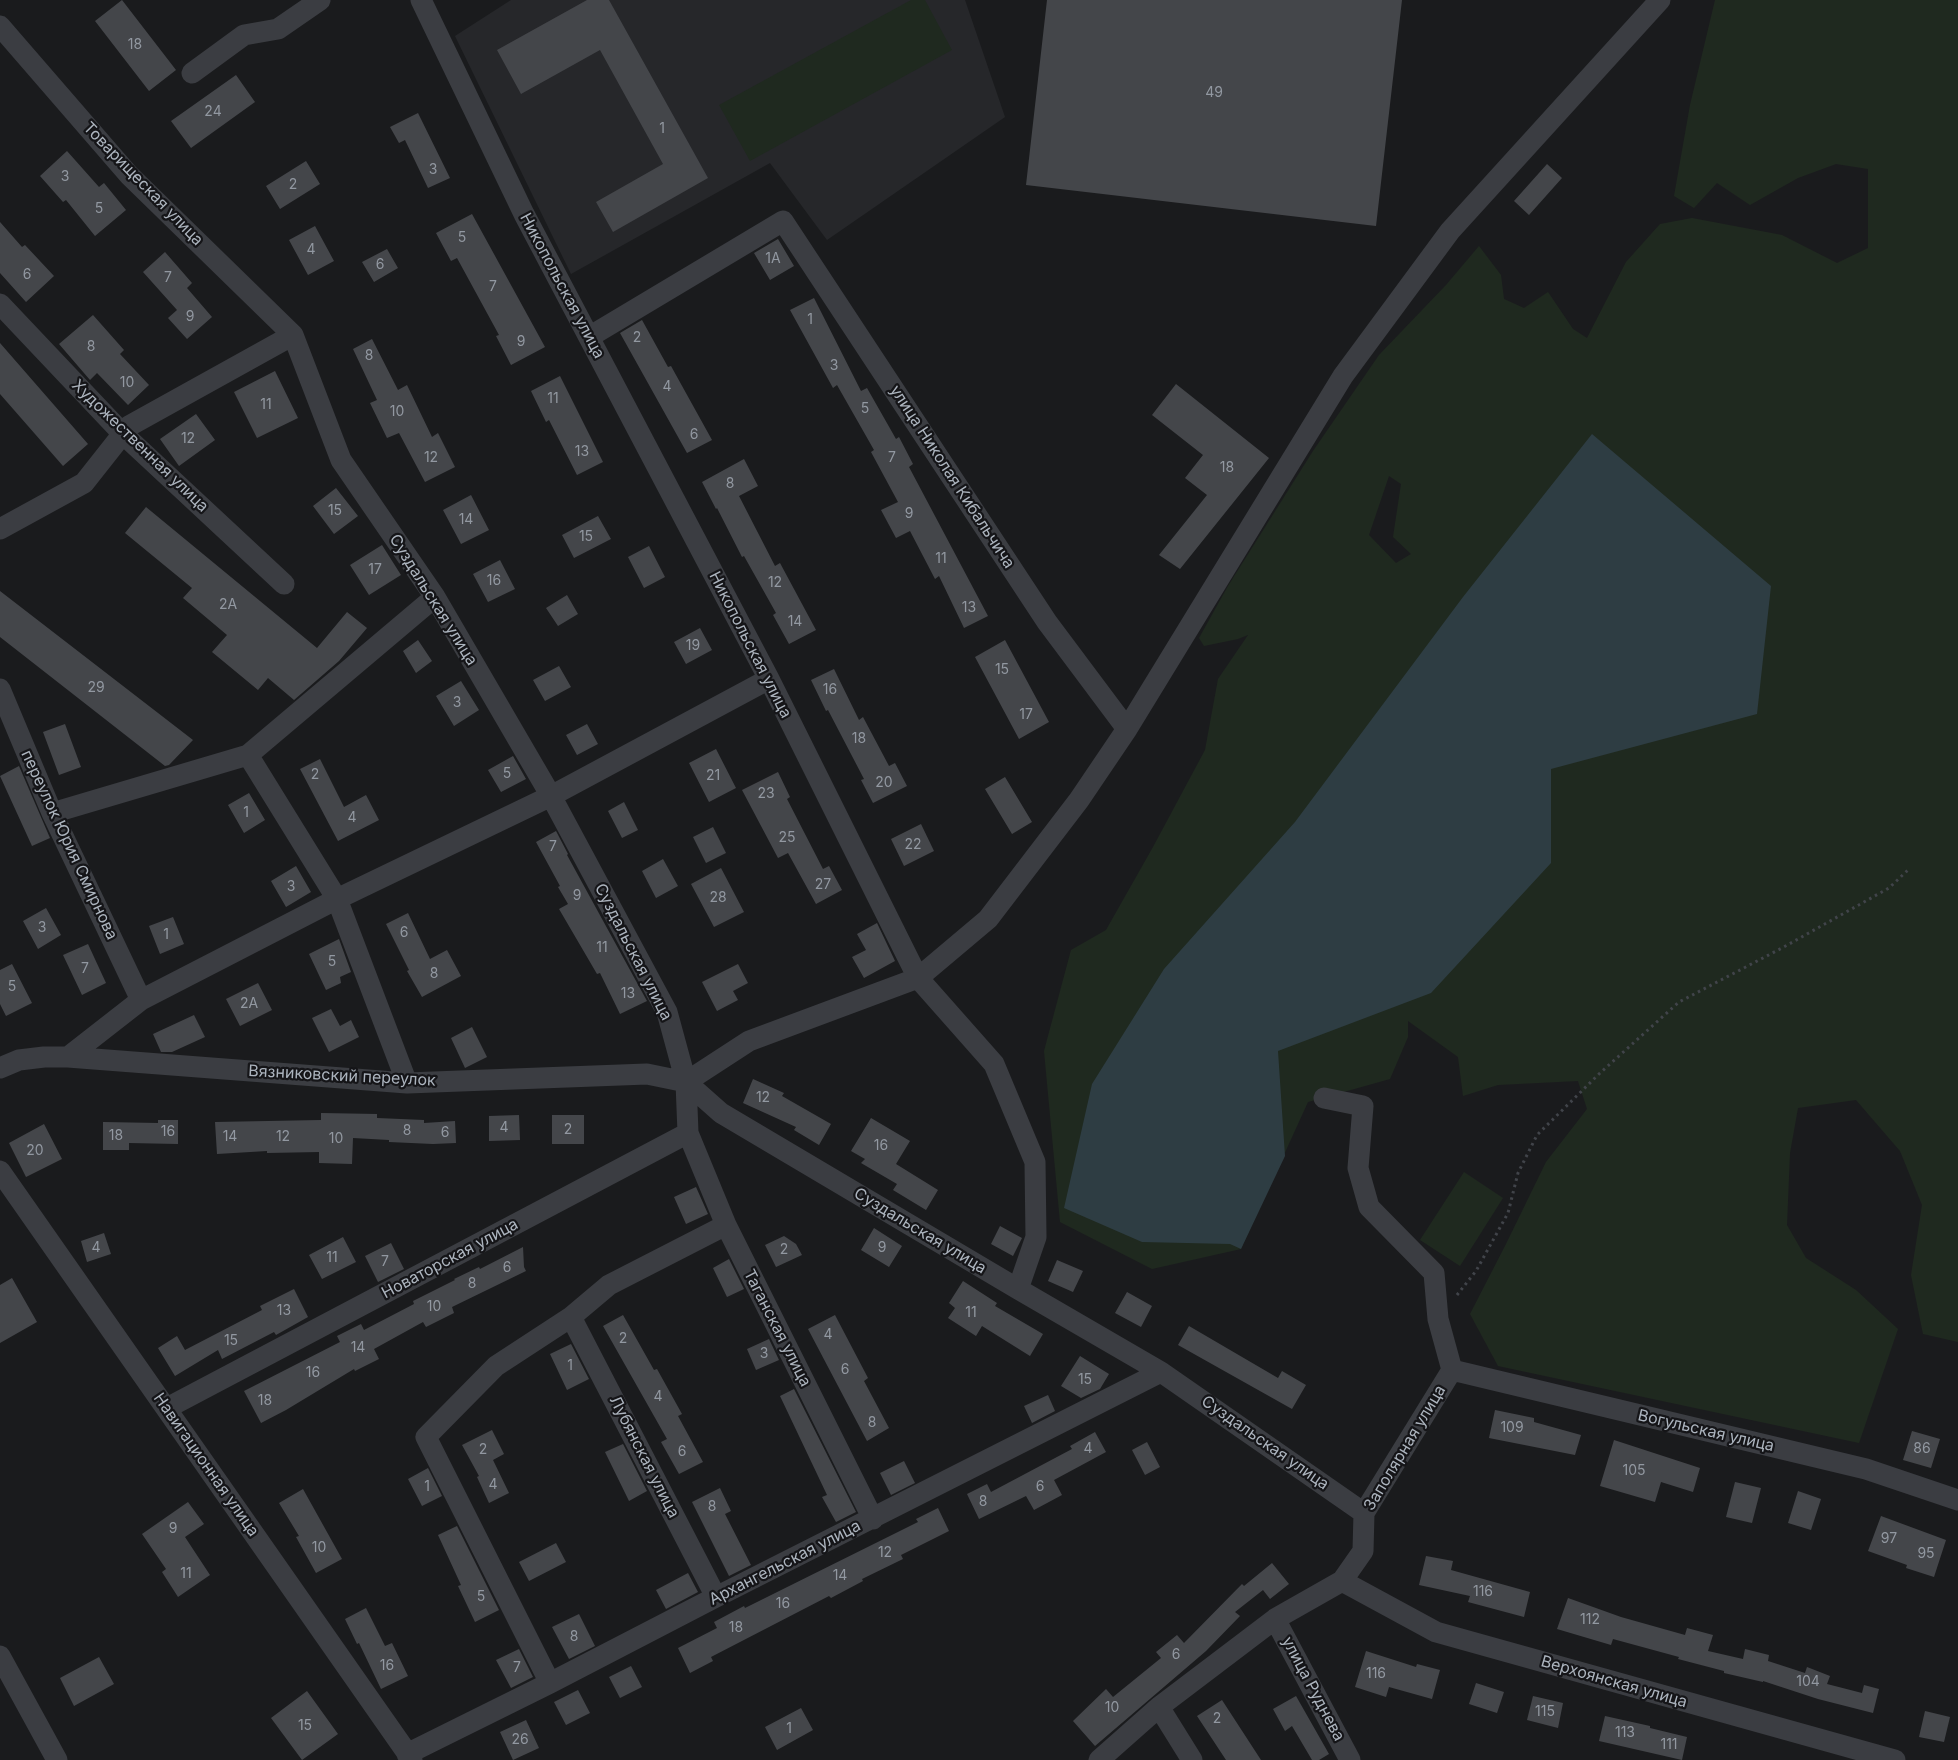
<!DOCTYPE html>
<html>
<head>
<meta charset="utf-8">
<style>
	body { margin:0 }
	canvas { display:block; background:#1a1b1d }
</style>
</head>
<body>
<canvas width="1958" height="1760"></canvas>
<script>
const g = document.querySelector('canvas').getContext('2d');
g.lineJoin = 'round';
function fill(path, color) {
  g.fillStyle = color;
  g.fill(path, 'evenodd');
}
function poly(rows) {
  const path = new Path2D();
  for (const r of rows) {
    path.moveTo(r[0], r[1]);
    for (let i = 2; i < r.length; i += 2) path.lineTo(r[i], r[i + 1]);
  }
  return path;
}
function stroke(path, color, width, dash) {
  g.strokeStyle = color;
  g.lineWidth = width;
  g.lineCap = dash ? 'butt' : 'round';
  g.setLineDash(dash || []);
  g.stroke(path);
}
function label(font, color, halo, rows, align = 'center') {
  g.font = font + ' Inter,sans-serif';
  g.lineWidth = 4.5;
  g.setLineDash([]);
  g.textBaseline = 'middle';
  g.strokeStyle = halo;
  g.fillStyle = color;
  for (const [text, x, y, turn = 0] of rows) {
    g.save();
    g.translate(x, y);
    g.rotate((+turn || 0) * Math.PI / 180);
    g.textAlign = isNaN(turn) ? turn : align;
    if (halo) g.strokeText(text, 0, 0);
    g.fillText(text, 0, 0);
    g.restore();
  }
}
fill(poly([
	[511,0,965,0,1005,117,827,240,770,163,571,274,455,36]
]), '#26272a');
fill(poly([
	[911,0,925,0,952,50,750,161,719,105],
	[1715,0,1958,0,1958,1342,1923,1334,1911,1275,1922,1205,1900,1151,1856,1100,1798,1108,1790,1153,1787,1225,1806,1258,1856,1290,1898,1329,1859,1443,1498,1366,1470,1314,1506,1244,1546,1162,1587,1109,1578,1081,1498,1085,1463,1096,1458,1057,1408,1021,1408,1037,1390,1079,1308,1102,1241,1249,1152,1269,1060,1222,1044,1051,1071,950,1106,930,1153,847,1205,750,1218,679,1248,635,1238,639,1204,646,1199,638,1228,586,1313,451,1379,355,1446,285,1479,246,1501,275,1504,299,1524,308,1548,292,1573,329,1587,338,1626,262,1660,224,1692,218,1782,235,1837,263,1868,248,1868,169,1836,164,1798,178,1750,205,1717,183,1694,208,1674,196,1690,105],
	[1389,476,1401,484,1393,537,1411,554,1396,563,1369,535],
	[1464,1172,1503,1198,1460,1266,1420,1240]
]), '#1f291f');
fill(poly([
	[1592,434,1771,586,1757,714,1551,769,1551,863,1431,993,1278,1051,1285,1156,1241,1249,1230,1244,1142,1242,1064,1208,1092,1084,1164,969,1295,822,1463,597]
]), '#2e3d43');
fill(poly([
	[122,0,176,70,149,91,95,21],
	[587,0,609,0,708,178,613,232,596,202,663,164,600,50,521,94,497,50],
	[1047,0,1402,0,1376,226,1026,185],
	[236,75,255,102,191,148,171,121],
	[418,113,450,178,428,188,405,140,399,143,390,127],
	[67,151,99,187,104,183,126,210,95,236,66,200,63,202,40,176],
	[306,161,320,184,280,209,266,186],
	[1547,164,1562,178,1529,215,1514,201],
	[472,214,545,347,511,365,496,336,499,335,457,258,451,261,436,233],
	[0,222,22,247,25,245,54,276,26,302,0,273],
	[315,226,334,261,308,275,289,240],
	[778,239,794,266,770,280,754,253],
	[387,249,398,268,374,282,362,262],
	[165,252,192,283,187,288,212,317,187,339,168,318,177,310,143,272],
	[814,298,861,391,867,388,896,439,899,437,913,464,909,467,988,616,964,628,939,576,935,579,910,531,896,538,881,510,898,502,871,452,874,450,837,385,833,388,790,310],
	[93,315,124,350,120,354,149,385,128,405,97,373,90,380,59,344],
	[642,320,668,367,671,366,712,440,687,453,620,333],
	[372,339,398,390,407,385,432,437,438,433,455,467,425,482,399,433,387,438,370,403,377,400,353,349],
	[0,343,88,444,63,466,0,394],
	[275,371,298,418,257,438,234,392],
	[560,376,603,462,577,475,549,420,546,422,531,391],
	[1176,384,1269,458,1180,569,1159,555,1207,495,1185,478,1203,455,1152,415],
	[196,414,215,440,179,466,160,439],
	[744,459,758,486,739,496,775,566,780,563,816,630,789,644,773,615,776,613,744,556,742,557,717,508,716,509,702,482],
	[336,488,358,516,334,534,313,506],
	[471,495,489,530,461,544,443,510],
	[146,507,317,648,347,612,367,628,339,661,294,700,268,678,258,690,212,652,227,635,183,598,192,588,125,533],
	[598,516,611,539,574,558,562,535],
	[382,545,401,575,369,595,350,565],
	[649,546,665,577,644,588,628,557],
	[500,560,515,589,488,602,473,574],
	[0,591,193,740,169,765,165,766,0,637],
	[567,595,578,614,558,626,546,608],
	[700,628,712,650,686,664,674,642],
	[418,640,432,661,416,673,403,651],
	[1005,640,1049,722,1019,739,975,657],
	[559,666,571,687,545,701,533,680],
	[834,669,859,720,863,717,889,766,895,763,907,786,873,803,861,780,864,779,828,710,826,711,811,680],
	[461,681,479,710,454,726,436,696],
	[65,724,81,767,59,775,43,732],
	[587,724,598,744,577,755,566,735],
	[716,749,736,788,709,802,689,763],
	[513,756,526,779,501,792,488,770],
	[320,759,344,807,366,795,379,820,338,841,300,769],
	[19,766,50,838,32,846,0,776],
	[778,772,790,797,787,799,823,869,829,866,842,890,816,904,788,853,778,858,742,790],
	[1005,777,1032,822,1012,834,985,789],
	[249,793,265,820,244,833,228,805],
	[624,802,638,830,622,838,608,811],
	[921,824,934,851,904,866,891,839],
	[713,827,726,853,706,863,693,837],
	[556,831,568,854,567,855,647,1001,620,1014,600,973,597,974,559,909,568,904,558,887,560,886,536,842],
	[663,859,678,886,656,898,642,871],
	[296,866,311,892,286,907,271,881],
	[721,868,744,912,714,927,691,884],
	[46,908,61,935,38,949,23,921],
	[408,913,430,959,447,950,461,976,422,997,407,971,409,970,386,924],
	[173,917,184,944,160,954,149,926],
	[877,923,895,961,864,978,852,957,866,950,857,934],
	[339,939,351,972,340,977,341,983,326,990,309,954],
	[88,944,106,983,82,995,63,955],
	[12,964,32,1003,6,1016,0,1004,0,970],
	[738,964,748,983,733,991,738,1000,717,1011,702,982],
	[258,983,272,1010,240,1026,226,999],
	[331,1009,340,1026,351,1020,359,1037,329,1052,312,1018],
	[194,1015,205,1037,172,1052,161,1052,153,1034],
	[472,1027,487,1057,465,1068,451,1038],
	[753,1079,784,1093,782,1096,831,1124,819,1145,794,1130,796,1127,743,1103],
	[321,1113,377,1114,377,1118,424,1120,424,1123,455,1121,456,1143,433,1144,389,1142,389,1140,353,1138,352,1164,319,1163,319,1152,267,1153,267,1151,217,1154,215,1122,321,1120],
	[519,1115,520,1140,489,1141,489,1116],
	[552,1115,584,1115,584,1144,552,1144],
	[871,1118,910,1141,896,1164,938,1190,926,1210,893,1190,897,1184,861,1163,865,1159,851,1151],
	[158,1120,178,1120,178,1144,129,1143,129,1150,103,1150,103,1122,158,1123],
	[44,1124,62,1159,26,1177,9,1143],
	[696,1187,708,1214,686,1224,674,1197],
	[1000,1226,1022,1238,1013,1256,991,1244],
	[874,1228,902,1246,889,1267,861,1250],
	[104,1233,111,1254,87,1262,81,1241],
	[784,1236,796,1244,802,1255,776,1267,765,1245],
	[343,1237,356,1262,322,1279,309,1255],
	[391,1243,404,1269,378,1282,365,1256],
	[523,1247,524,1267,526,1271,452,1307,454,1313,426,1327,423,1322,374,1349,379,1359,355,1371,354,1369,286,1410,261,1423,244,1391,340,1342,337,1336,361,1324,364,1330,414,1304,413,1301,455,1280,454,1279,479,1267,480,1269],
	[729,1259,744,1289,727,1297,713,1268],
	[1057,1260,1083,1271,1073,1292,1048,1281],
	[12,1278,37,1322,0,1343,0,1285],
	[963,1281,997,1303,995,1306,1043,1334,1030,1356,982,1326,976,1336,948,1318,955,1308,949,1303],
	[294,1289,308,1317,276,1335,274,1332,222,1359,218,1350,175,1376,158,1348,177,1336,185,1350,262,1310,260,1306],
	[1127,1292,1152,1306,1141,1327,1115,1313],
	[623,1315,654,1370,657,1369,682,1414,678,1416,703,1462,679,1474,661,1442,667,1439,603,1326],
	[835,1315,868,1378,864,1381,889,1428,867,1441,808,1329],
	[1189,1326,1278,1378,1282,1371,1306,1385,1292,1409,1178,1345],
	[769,1339,779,1360,756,1370,747,1349],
	[571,1344,589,1379,567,1390,550,1354],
	[1080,1356,1109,1374,1100,1389,1081,1398,1061,1386],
	[794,1389,856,1512,836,1522,822,1497,827,1495,780,1396],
	[1048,1395,1055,1411,1032,1423,1024,1406],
	[1495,1410,1534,1418,1534,1422,1581,1435,1575,1455,1489,1438],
	[492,1430,504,1454,493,1460,509,1493,489,1503,477,1477,479,1476,462,1445],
	[1912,1431,1940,1439,1931,1468,1903,1460],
	[1095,1432,1106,1452,1054,1480,1062,1495,1034,1510,1026,1496,979,1519,967,1494,987,1484,991,1492,1072,1449,1070,1446],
	[1614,1440,1700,1468,1693,1492,1661,1482,1655,1502,1600,1486],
	[1147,1442,1160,1467,1145,1475,1132,1450],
	[623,1444,647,1491,629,1501,605,1452],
	[904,1461,915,1483,891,1495,880,1473],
	[428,1468,442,1496,422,1506,408,1479],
	[1735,1482,1761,1488,1752,1523,1726,1517],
	[720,1488,731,1511,725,1514,751,1565,729,1576,692,1502],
	[303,1489,342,1559,316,1573,296,1537,299,1536,279,1503],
	[1798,1491,1821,1499,1811,1530,1788,1523],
	[188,1502,204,1524,185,1537,210,1575,178,1597,162,1572,166,1569,142,1534],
	[938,1508,949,1531,901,1555,903,1559,862,1579,863,1581,831,1598,829,1596,711,1657,713,1661,690,1673,678,1648,717,1628,714,1622,744,1606,745,1608,918,1522,916,1519],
	[1881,1516,1946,1540,1934,1577,1906,1568,1907,1565,1868,1551],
	[457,1526,499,1610,475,1622,458,1586,461,1585,438,1535],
	[556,1543,566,1562,529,1581,519,1562],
	[1426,1556,1453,1561,1451,1570,1530,1592,1524,1617,1468,1602,1470,1596,1419,1585],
	[1272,1563,1289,1584,1270,1599,1263,1590,1235,1612,1240,1616,1206,1651,1095,1746,1073,1721,1106,1689,1113,1697,1161,1658,1156,1652,1177,1635,1184,1643,1242,1584,1244,1586],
	[688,1573,698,1592,666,1609,656,1590],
	[1568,1598,1621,1617,1685,1635,1687,1628,1713,1635,1708,1651,1743,1659,1745,1649,1769,1655,1768,1661,1805,1673,1807,1667,1830,1676,1827,1684,1862,1693,1864,1685,1879,1689,1873,1713,1818,1699,1763,1681,1763,1682,1724,1673,1724,1671,1678,1659,1679,1657,1613,1639,1611,1645,1557,1629],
	[366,1608,385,1646,392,1643,408,1676,381,1689,359,1643,357,1644,345,1619],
	[579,1614,595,1646,569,1659,552,1627],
	[519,1649,533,1677,511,1688,496,1660],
	[1366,1651,1416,1667,1417,1664,1440,1670,1432,1699,1389,1687,1386,1697,1355,1687],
	[99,1657,114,1684,74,1706,60,1678],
	[631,1666,642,1687,620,1698,609,1677],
	[1476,1683,1504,1692,1497,1713,1469,1704],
	[578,1690,590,1713,566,1725,554,1702],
	[307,1691,338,1734,302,1760,271,1718],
	[1296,1696,1329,1754,1319,1760,1312,1760,1292,1726,1285,1731,1273,1709],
	[1533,1696,1563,1703,1558,1728,1527,1720],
	[1222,1700,1261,1760,1226,1760,1197,1716],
	[801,1708,813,1730,777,1750,765,1727],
	[1925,1711,1950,1717,1944,1742,1919,1737],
	[1605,1716,1650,1726,1650,1728,1687,1737,1682,1760,1599,1741],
	[526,1720,539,1748,513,1760,500,1732]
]), '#44464a');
stroke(poly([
	[1457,1295,1476,1271,1508,1213,1518,1173,1537,1135,1600,1073,1679,1002,1782,948,1889,888,1908,870]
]), '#41444a', 3, [2.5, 4]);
stroke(poly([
	[421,0,524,214,769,679,918,978,994,1064,1035,1162,1036,1237,1018,1289],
	[0,26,129,175,293,335,341,460,435,597,551,796,667,1012,686,1082,721,1113,1018,1289,1161,1372,1364,1513],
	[192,73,244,35,278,29,320,0],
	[0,304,123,434,284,584],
	[589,337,783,221,1047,622,1127,729],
	[0,529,84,483,129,426,293,335],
	[0,689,52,813,141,1000],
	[248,755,337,899,407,1083],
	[52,813,248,755,435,597],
	[68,1057,141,1000,337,899,551,796,769,679],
	[0,1068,19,1060,44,1057,68,1057,407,1083,647,1074,686,1082],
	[686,1082,749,1041,918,978,988,919,1079,800,1127,729,1343,376,1450,231,1660,0],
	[688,1133,726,1225,873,1519],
	[0,1171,412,1760],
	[571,1317,716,1597],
	[1452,1370,1866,1469,1958,1500],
	[167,1408,688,1133,686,1082],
	[1342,1581,1436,1632,1895,1760],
	[1275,1619,1350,1760],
	[0,1656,57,1760],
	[550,1683,426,1437,496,1366,571,1317,609,1285,726,1225],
	[1159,1707,1192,1760],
	[407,1754,550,1683,716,1597,1161,1372],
	[1099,1760,1159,1707,1275,1619,1342,1581,1363,1551,1364,1513,1452,1370,1438,1319,1434,1273,1369,1207,1358,1168,1363,1106,1324,1098]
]), '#3b3d42', 21);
label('14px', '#9298a1', null, [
	["18",135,45],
	["49",1214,93],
	["24",213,112],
	["1",662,129],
	["3",433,170],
	["3",65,177],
	["2",293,185],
	["5",99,209],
	["5",462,238],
	["4",311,250],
	["1А",773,259],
	["6",380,265],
	["6",27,275],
	["7",168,278],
	["7",493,287],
	["9",190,317],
	["1",810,320],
	["2",637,338],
	["9",521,342],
	["8",91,347],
	["8",369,356],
	["3",834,366],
	["10",127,383],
	["4",667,387],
	["11",553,399],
	["11",266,405],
	["5",865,409],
	["10",397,412],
	["6",694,435],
	["12",188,439],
	["13",582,452],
	["12",431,458],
	["7",892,458],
	["18",1227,468],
	["8",730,484],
	["15",335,511],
	["9",909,514],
	["14",466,520],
	["15",586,537],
	["11",941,559],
	["17",375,570],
	["16",494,581],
	["12",775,583],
	["2А",228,605],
	["13",969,608],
	["14",795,622],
	["19",693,646],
	["15",1002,670],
	["29",96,688],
	["16",830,690],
	["3",457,703],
	["17",1026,715],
	["18",859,739],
	["5",507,774],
	["2",315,775],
	["21",713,776],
	["20",884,783],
	["23",766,794],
	["1",246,813],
	["4",352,818],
	["25",787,838],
	["22",913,845],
	["7",553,847],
	["27",823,885],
	["3",291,887],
	["9",577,896],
	["28",718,898],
	["3",42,928],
	["6",404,933],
	["1",166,935],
	["11",602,948],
	["5",332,962],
	["7",85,969],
	["8",434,974],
	["5",12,987],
	["13",628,994],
	["2А",249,1004],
	["12",763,1098],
	["4",504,1128],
	["2",568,1130],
	["8",407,1131],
	["16",168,1132],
	["6",445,1133],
	["18",116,1136],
	["14",230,1137],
	["12",283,1137],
	["10",336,1139],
	["16",881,1146],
	["20",35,1151],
	["4",96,1248],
	["9",882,1248],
	["2",784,1250],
	["11",332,1258],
	["7",385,1262],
	["6",507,1268],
	["8",472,1284],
	["10",434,1307],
	["13",284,1311],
	["11",971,1313],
	["4",828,1335],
	["2",623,1339],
	["15",231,1341],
	["14",358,1348],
	["3",764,1354],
	["1",570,1366],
	["6",845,1370],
	["16",313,1373],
	["15",1085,1380],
	["4",658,1397],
	["18",265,1401],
	["8",872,1423],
	["109",1512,1428],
	["4",1088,1449],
	["86",1922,1449],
	["2",483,1450],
	["6",682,1452],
	["105",1634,1471],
	["4",493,1485],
	["1",427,1487],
	["6",1040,1487],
	["8",983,1502],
	["8",712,1507],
	["9",173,1529],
	["97",1889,1539],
	["10",319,1548],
	["12",885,1553],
	["95",1926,1554],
	["11",186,1574],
	["14",840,1576],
	["116",1483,1592],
	["5",481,1597],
	["16",783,1604],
	["112",1590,1620],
	["18",736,1628],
	["8",574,1637],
	["6",1176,1655],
	["16",387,1666],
	["7",517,1668],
	["116",1376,1674],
	["104",1808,1682],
	["10",1112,1708],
	["115",1545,1712],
	["2",1217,1719],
	["15",305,1726],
	["1",789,1729],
	["113",1625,1733],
	["26",520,1740],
	["111",1669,1745]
]);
label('16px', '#acb4be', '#151518', [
	["Товарищеская улица",143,184,46],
	["Никопольская улица",562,286,62],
	["Художественная улица",140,446,44],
	["улица Николая Кибальчича",952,477,57],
	["Суздальская улица",433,600,58],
	["Никопольская улица",750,645,63],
	["переулок Юрия Смирнова",69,845,65],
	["Суздальская улица",633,952,63],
	["Вязниковский переулок",342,1076,3],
	["Суздальская улица",920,1231,31],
	["Новаторская улица",450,1259,-28],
	["Таганская улица",777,1328,63],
	["Вогульская улица",1706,1431,13],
	["Суздальская улица",1265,1443,35],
	["Заполярная улица",1405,1448,-59],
	["Лубянская улица",644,1457,63],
	["Навигационная улица",206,1465,55],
	["Архангельская улица",785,1563,-27],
	["Верхоянская улица",1614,1682,16],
	["улица Руднева",1313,1689,62]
]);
</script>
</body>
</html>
